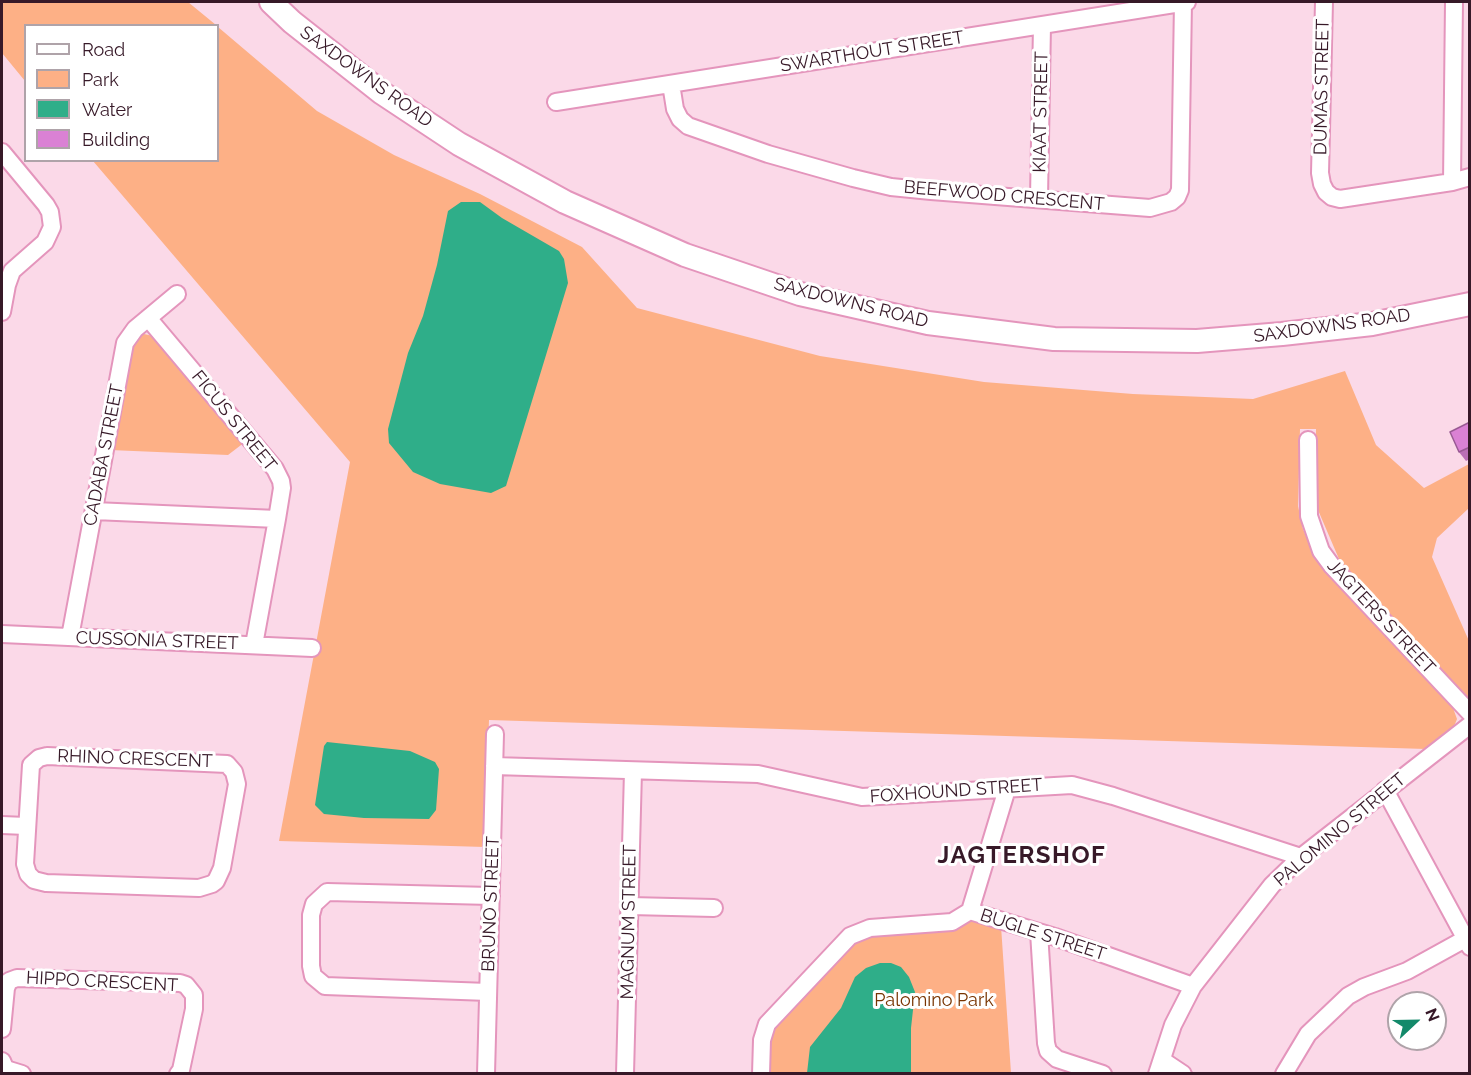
<!DOCTYPE html>
<html>
<head>
<meta charset="utf-8">
<style>
	body { margin:0 }
	#map { position:relative; width:1471px; height:1075px; overflow:hidden; background:#fbd9e8; font-family:Raleway,sans-serif }
	canvas { display:block }
	.frame { position:absolute; inset:0; border:3px solid #371928; pointer-events:none }
	.legend { position:absolute; left:24px; top:24px; width:195px; height:138px; box-sizing:border-box; background:#fff; border:2px solid #afa3a9; margin:0; padding:8px 10px; list-style:none; font-size:18px; color:#371928 }
	.legend li { display:flex; align-items:center; gap:12px; height:30px }
	.legend b { width:30px; border:2px solid #afa3a9 }
	.north { position:absolute; left:1387px; top:991px; width:60px; height:60px; box-sizing:border-box; background:#fff; border:2px solid #afa3a9; border-radius:50%; rotate:68deg; font-size:16px; font-weight:700; line-height:24px; text-align:center; color:#371928 }
	.north::after { content:''; display:block; margin:auto; width:21px; height:27px; background:#13896a; clip-path:polygon(50% 0,100% 100%,50% 72%,0 100%) }
</style>
</head>
<body>
<div id="map">
<canvas width="1471" height="1075"></canvas>
<div class="frame"></div>
<ul class="legend">
<li><b style="height:8px;background:#fff"></b>Road</li>
<li><b style="height:16px;background:#fdb086"></b>Park</li>
<li><b style="height:16px;background:#2fae89"></b>Water</li>
<li><b style="height:16px;background:#da81d4"></b>Building</li>
</ul>
<div class="north">N</div>
</div>
<script>
const g = document.querySelector('canvas').getContext('2d');
g.lineJoin = 'round';
function fill(path, color) {
  g.fillStyle = color;
  g.fill(path, 'evenodd');
}
function poly(rows) {
  const path = new Path2D();
  for (const r of rows) {
    path.moveTo(r[0], r[1]);
    for (let i = 2; i < r.length; i += 2) path.lineTo(r[i], r[i + 1]);
  }
  return path;
}
function stroke(path, color, width, dash) {
  g.strokeStyle = color;
  g.lineWidth = width;
  g.lineCap = dash ? 'butt' : 'round';
  g.setLineDash(dash || []);
  g.stroke(path);
}
function label(font, color, halo, rows, align = 'center') {
  g.font = font + ' Raleway,sans-serif';
  g.lineWidth = 6;
  g.setLineDash([]);
  g.textBaseline = 'middle';
  g.strokeStyle = halo;
  g.fillStyle = color;
  for (const [text, x, y, turn = 0] of rows) {
    g.save();
    g.translate(x, y);
    g.rotate((+turn || 0) * Math.PI / 180);
    g.textAlign = isNaN(turn) ? turn : align;
    if (halo) g.strokeText(text, 0, 0);
    g.fillText(text, 0, 0);
    g.restore();
  }
}
fill(poly([
	[2,2,188,2,216,25,26,26,25,81,2,53],
	[218,27,317,111,394,155,480,194,582,247,637,308,820,356,984,382,1133,394,1253,399,1345,371,1376,445,1424,488,1469,464,1469,508,1437,538,1432,557,1469,641,1469,699,1468,700,1342,566,1315,503,1316,429,1300,429,1298,506,1303,529,1312,551,1325,571,1453,708,1457,719,1455,724,1452,729,1426,749,489,720,485,847,279,841,350,462,93,161,218,160],
	[144,334,153,336,245,442,228,455,110,450,130,344,140,335],
	[974,920,1001,926,1011,1073,767,1074,767,1045,773,1028,860,937,956,926]
]), '#fdb086');
fill(poly([
	[461,202,480,202,502,218,559,251,564,259,568,283,506,486,491,493,440,484,413,472,389,443,388,429,408,353,423,316,437,265,448,211],
	[327,742,410,751,435,762,439,769,436,810,429,819,364,818,324,814,315,805,324,746],
	[880,963,891,963,901,967,909,977,915,992,911,1028,911,1073,807,1073,810,1047,841,1008,855,977,866,968]
]), '#2fae89');
const street = poly([
	[1324,2,1320,173,1322,184,1326,192,1332,197,1340,199,1452,182,1470,177],
	[671,84,675,109,680,119,688,126,768,154,853,178,891,187,931,191,1150,208,1171,202,1177,197,1180,190,1183,2],
	[556,102,1187,2],
	[2,152,46,205,50,212,52,227,45,242,12,271,7,285,2,312],
	[1452,182,1454,2],
	[1039,198,1042,25],
	[148,318,275,469,281,481,282,488,277,519,254,645],
	[1308,440,1309,516,1321,551,1332,566,1470,713],
	[94,511,277,519],
	[2,634,312,648],
	[70,637,125,343,135,329,177,294],
	[47,756,227,764,234,772,237,784,222,868,216,881,212,884,199,888,46,883,34,880,28,874,25,864,31,765,39,758,47,756],
	[494,766,758,774,862,797,1072,785,1113,796,1301,857],
	[1385,790,1470,947],
	[2,825,26,826],
	[630,906,714,908],
	[970,911,1055,937,1193,986],
	[970,911,1007,789],
	[1039,932,1046,1043,1048,1051,1057,1059,1103,1074],
	[488,992,325,986,313,976,311,966,311,915,314,904,327,892,491,896],
	[2,1029,6,988,9,981,17,978,180,983,186,985,194,995,194,1009,181,1070,178,1074],
	[1162,1060,1183,1074],
	[2,1061,5,1068,9,1070,22,1074],
	[486,1074,495,734],
	[625,1074,633,771],
	[761,1074,762,1040,767,1024,850,936,870,928,952,922,970,911],
	[1157,1074,1173,1025,1193,986,1272,885,1301,857,1470,725],
	[1284,1074,1308,1034,1348,996,1364,987,1407,971,1465,939]
]);
const secondary = poly([
	[271,2,292,22,382,93,459,144,565,202,685,255,800,294,928,323,1054,339,1197,341,1282,334,1372,324,1470,304]
]);
stroke(street, '#e495bc', 20);
stroke(secondary, '#e495bc', 26);
stroke(street, '#fff', 16);
stroke(secondary, '#fff', 22);
fill(poly([
	[1470,422,1470,459,1466,461,1459,452]
]), '#bb6fb6');
const building = poly([
	[1470,422,1470,447,1459,452,1450,432,1470,422]
]);
fill(building, '#da81d4');
stroke(building, '#995a94', 1.5);
label('18px', '#371928', '#fff', [
	["SWARTHOUT STREET",872,52,-9],
	["SAXDOWNS ROAD",366,77,36],
	["DUMAS STREET",1322,87,-89],
	["KIAAT STREET",1041,112,-89],
	["BEEFWOOD CRESCENT",1004,196,5],
	["SAXDOWNS ROAD",851,303,14],
	["SAXDOWNS ROAD",1332,326,-8],
	["FICUS STREET",234,421,51],
	["CADABA STREET",104,455,-79],
	["JAGTERS STREET",1381,617,47],
	["CUSSONIA STREET",157,641,2],
	["RHINO CRESCENT",135,759,2],
	["FOXHOUND STREET",956,791,-4],
	["PALOMINO STREET",1340,830,-40],
	["BRUNO STREET",491,904,-88],
	["MAGNUM STREET",629,922,-89],
	["BUGLE STREET",1043,935,18],
	["HIPPO CRESCENT",102,982,3]
]);
label('18px', '#783401', '#fff', [
	["Palomino Park",934,1001]
]);
g.letterSpacing = '1.5px';
label('bold 24px', '#371928', '#fff', [
	["JAGTERSHOF",1022,856]
]);
g.letterSpacing = '0px';
</script>
</body>
</html>
